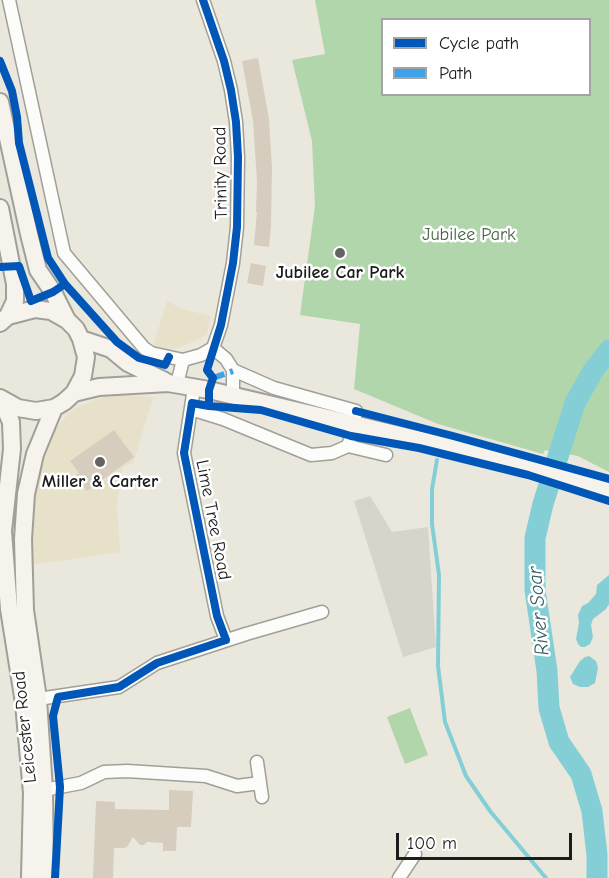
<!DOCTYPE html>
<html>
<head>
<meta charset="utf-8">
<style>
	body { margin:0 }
	#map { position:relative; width:609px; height:878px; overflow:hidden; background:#eae8dd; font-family:"Comic Neue",sans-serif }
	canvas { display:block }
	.legend { position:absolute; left:381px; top:18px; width:210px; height:78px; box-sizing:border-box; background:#fff; border:2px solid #a4a4a4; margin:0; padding:8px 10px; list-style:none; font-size:18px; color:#1c1c1c }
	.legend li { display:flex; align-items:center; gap:12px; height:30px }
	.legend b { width:30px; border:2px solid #a4a4a4 }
	.scale { position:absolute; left:396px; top:833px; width:176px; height:27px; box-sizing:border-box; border:3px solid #1c1c1c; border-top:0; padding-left:8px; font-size:18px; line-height:21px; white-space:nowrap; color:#1c1c1c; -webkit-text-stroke:4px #fff; paint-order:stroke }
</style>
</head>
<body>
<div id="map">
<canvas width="609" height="878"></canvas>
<ul class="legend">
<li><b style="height:8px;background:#0057b8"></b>Cycle path</li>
<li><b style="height:8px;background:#3da2ea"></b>Path</li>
</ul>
<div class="scale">100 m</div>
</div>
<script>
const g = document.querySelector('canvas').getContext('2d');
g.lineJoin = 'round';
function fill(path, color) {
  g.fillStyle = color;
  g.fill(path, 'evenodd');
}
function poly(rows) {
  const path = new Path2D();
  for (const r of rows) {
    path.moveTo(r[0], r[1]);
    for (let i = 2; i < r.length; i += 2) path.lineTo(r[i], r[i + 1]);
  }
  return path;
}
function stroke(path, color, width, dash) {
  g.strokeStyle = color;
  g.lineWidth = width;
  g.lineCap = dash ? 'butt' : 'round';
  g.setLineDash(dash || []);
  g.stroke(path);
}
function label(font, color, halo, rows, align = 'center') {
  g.font = font + ' "Comic Neue",sans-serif';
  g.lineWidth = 5;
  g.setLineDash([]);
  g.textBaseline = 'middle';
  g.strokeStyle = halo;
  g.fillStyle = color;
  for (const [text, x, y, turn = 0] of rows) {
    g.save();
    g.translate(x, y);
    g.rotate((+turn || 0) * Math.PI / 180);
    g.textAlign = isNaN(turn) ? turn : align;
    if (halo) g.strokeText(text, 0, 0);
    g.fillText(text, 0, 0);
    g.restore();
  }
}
fill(poly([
	[167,301,182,309,211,316,207,334,200,339,175,349,169,349,153,346],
	[118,395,153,397,133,464,123,466,117,505,120,552,32,565,31,552,33,513,37,487,40,468,45,452,53,433,66,416,75,408,100,398]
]), '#e7e1ca');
fill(poly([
	[370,496,392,532,428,527,436,647,403,657,354,501]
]), '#d7d5c9');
fill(poly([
	[315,0,609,0,609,472,578,456,545,450,543,454,438,424,354,389,360,324,300,315,315,206,312,141,292,60,325,54],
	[382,20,590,20,590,94,382,94],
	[410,708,428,755,405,764,387,717]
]), '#b2d6ab');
fill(poly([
	[609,575,609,604,606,609,593,619,591,625,593,637,590,644,585,647,581,647,578,644,576,639,579,623,578,615,582,606,588,603,596,594,597,585],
	[589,656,596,661,598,668,595,683,588,687,580,687,573,684,570,677,580,661,585,657]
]), '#84cfd5');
stroke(poly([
	[437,460,432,489,432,524,439,575,438,666,445,722,466,776,490,811,546,878]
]), '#84cfd5', 4);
stroke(poly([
	[597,878,597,855,592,811,581,774,559,742,549,708,547,671,535,590,535,538,543,504,575,403,593,371,609,350]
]), '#84cfd5', 21);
fill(poly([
	[258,58,269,119,272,168,271,226,269,247,254,245,257,212,256,212,257,182,255,151,253,121,242,61],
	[251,263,266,266,263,286,247,283],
	[114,430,134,457,87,491,81,483,77,486,72,479,79,473,70,461],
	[169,790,193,791,191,827,177,827,176,851,163,851,163,843,147,842,144,845,140,845,133,837,127,847,124,848,114,848,113,878,93,878,96,801,115,802,115,809,169,810]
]), '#d7cdbf');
const street = poly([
	[9,0,64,253,144,348,151,353,183,360,201,355,213,348],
	[203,0,224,61,231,90,236,122,238,157,237,227,233,263,221,325,213,348],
	[213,348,226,359,233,370,233,395],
	[233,370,274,388,356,411,351,436,348,446],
	[177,384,183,360],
	[194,388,184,453,217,616,226,640],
	[191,409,223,419,311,455,332,453,348,446,386,455],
	[38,699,119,687,157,663,246,634,322,612],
	[257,762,262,797],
	[44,790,81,783,104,772,127,771,206,776,237,786,260,783],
	[399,878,415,854]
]);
const secondary = poly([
	[0,102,29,234,38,270,53,292,67,320],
	[0,208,15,284,15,301,8,316],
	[0,323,8,316,35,309,51,311,67,320,76,329,81,339,86,357,83,376,74,393,64,402,54,408,36,411,18,408,0,398],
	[81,339,111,349,128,363,165,381],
	[74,393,99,387,168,383,209,390,506,460,609,491],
	[1,399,11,422,12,449,3,531,9,609,24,703,32,793,30,878],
	[45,878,44,790,38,699,25,610,23,539,26,494,35,454,54,408]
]);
stroke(street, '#a09f98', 15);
stroke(secondary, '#a09f98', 20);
stroke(street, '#fcfcfa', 12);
stroke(secondary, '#f6f2ec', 16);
stroke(poly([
	[213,378,233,371]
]), '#3da2ea', 6, [12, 6]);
stroke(poly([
	[0,61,12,91,17,117,19,143,48,258,65,284,53,292,31,301,19,266,0,267],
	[65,284,117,342,139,358,165,365,169,357],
	[209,406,261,410,351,436,419,448,528,475,609,501],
	[356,411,453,436,609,479],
	[55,878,60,787,53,716,58,697,119,687,157,663,226,640,217,616,184,453,192,403,209,406,209,390,213,378,207,370,221,325,233,263,237,227,238,157,236,122,231,90,224,61,203,0]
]), '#0057b8', 8);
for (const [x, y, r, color] of [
	[340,253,6,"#646360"],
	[100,462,6,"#646360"]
]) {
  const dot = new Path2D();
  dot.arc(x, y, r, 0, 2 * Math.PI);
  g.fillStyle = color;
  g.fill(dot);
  stroke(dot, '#fff', 2);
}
label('18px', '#1c1c1c', '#fff', [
	["Trinity Road",221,173,-91],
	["Lime Tree Road",213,520,79],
	["Leicester Road",25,727,-96]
]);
label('18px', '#466145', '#fff', [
	["Jubilee Park",469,235]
]);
label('bold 18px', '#1c1c1c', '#fff', [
	["Jubilee Car Park",340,273],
	["Miller & Carter",100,482]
]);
label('italic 20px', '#345f65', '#fff', [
	["River Soar",539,611,-95]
]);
</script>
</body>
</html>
